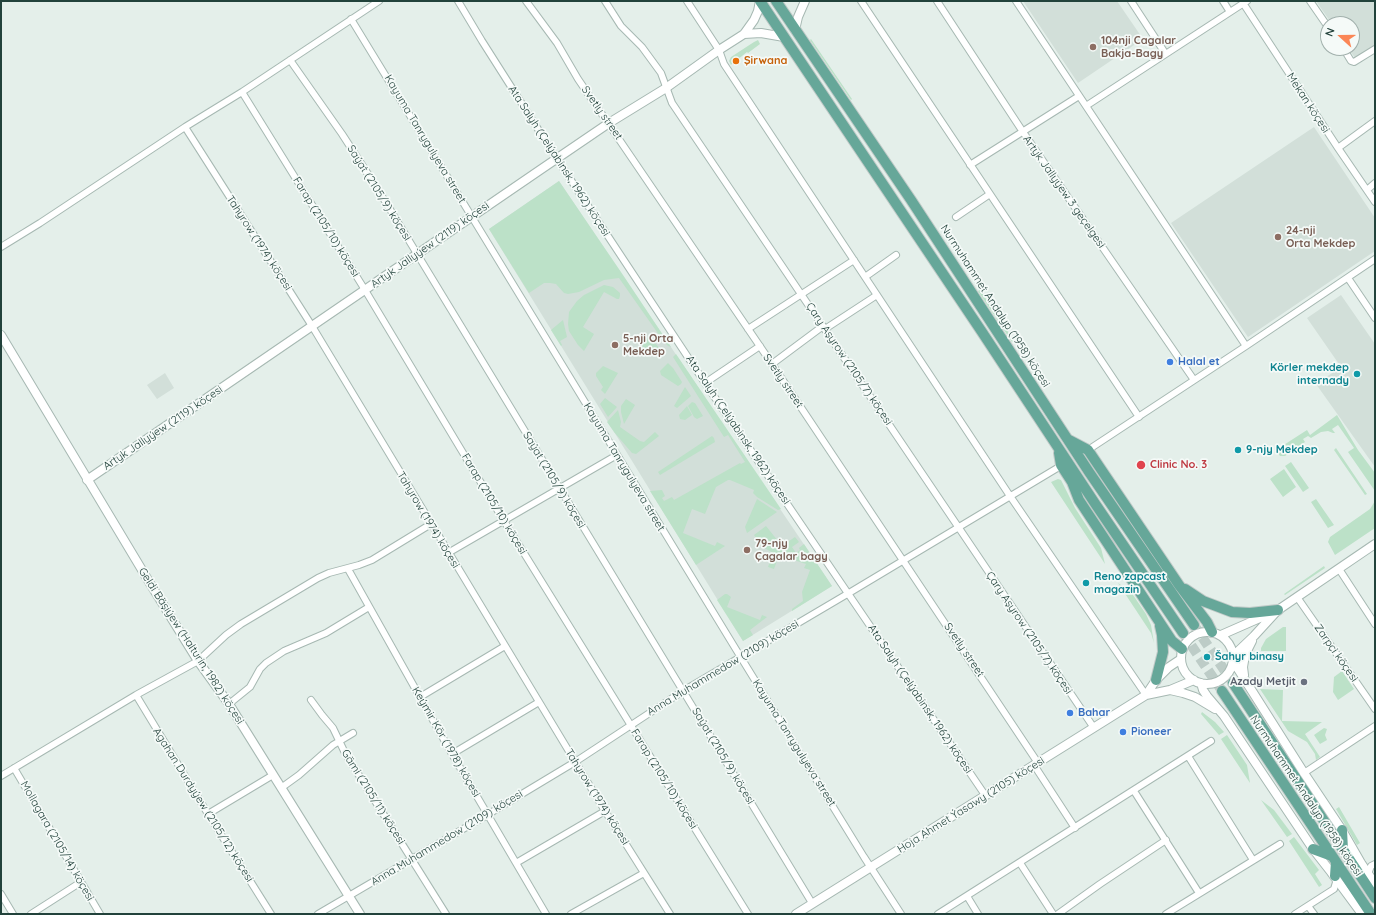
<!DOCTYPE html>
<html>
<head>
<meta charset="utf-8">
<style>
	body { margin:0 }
	#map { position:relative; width:1376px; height:915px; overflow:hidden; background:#e4efea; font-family:Quicksand,sans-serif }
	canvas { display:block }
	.frame { position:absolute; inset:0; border:2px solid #22423b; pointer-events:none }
	.north { position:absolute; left:1320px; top:16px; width:40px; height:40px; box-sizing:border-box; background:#f5faf8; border:1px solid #a1b0ac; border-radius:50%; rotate:291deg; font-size:11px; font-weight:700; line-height:16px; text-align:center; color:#22423b }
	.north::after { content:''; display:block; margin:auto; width:14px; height:18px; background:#fb8656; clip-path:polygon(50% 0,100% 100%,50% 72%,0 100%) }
</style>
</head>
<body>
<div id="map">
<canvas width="1376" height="915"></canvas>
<div class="frame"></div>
<div class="north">N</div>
</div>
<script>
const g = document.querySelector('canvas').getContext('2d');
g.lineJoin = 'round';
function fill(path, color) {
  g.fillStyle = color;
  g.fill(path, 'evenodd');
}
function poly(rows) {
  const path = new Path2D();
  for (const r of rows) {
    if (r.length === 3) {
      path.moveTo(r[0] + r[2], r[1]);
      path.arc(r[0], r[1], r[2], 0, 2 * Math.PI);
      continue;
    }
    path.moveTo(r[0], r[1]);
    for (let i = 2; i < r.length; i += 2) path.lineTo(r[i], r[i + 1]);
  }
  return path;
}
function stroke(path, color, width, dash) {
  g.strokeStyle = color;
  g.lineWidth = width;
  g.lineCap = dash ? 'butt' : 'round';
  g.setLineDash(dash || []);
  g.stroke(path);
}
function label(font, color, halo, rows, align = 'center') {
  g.font = font + ' Quicksand,sans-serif';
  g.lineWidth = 3.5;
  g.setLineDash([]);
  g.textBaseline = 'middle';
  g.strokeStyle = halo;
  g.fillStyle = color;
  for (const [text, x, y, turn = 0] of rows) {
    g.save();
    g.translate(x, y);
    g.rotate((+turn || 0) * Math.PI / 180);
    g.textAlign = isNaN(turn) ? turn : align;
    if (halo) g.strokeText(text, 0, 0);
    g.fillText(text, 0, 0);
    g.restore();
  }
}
fill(poly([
	[1023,1,1117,1,1143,39,1078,83],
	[1316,1,1375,1,1375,45,1355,58,1348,48,1352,48,1352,24,1332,24],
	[1314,127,1375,218,1375,251,1248,337,1171,223],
	[559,181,832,586,743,641,489,229],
	[1341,295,1375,344,1375,467,1316,384,1341,367,1307,318],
	[165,373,174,388,157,399,147,385]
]), '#d2dfd9');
fill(poly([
	[811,39,852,99,851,100,810,40],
	[758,40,760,44,748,53,747,52,737,60,736,59,731,65,729,61,731,57,754,42],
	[559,181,623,275,671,347,668,346,664,342,619,278,604,280,579,292,568,294,564,293,556,284,550,283,544,283,529,293,489,229],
	[604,285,613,287,620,293,620,296,619,299,617,299,604,292,583,327,594,334,584,351,578,345,569,331,568,324,569,312,577,301,584,295],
	[980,290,1014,341,1012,342,978,291],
	[563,320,567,337,560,341,562,345,561,346,551,330],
	[649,336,661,350,655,356,642,346],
	[676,354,781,509,778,510,757,497,753,493,754,490,730,480,728,480,716,487,705,514,692,509,683,533,715,546,717,542,725,546,696,565,650,491,662,490,665,496,662,498,664,501,672,497,674,500,740,463,741,464,745,462,728,435,724,437,673,357],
	[668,363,673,368,682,382,681,384,678,386,661,375,660,371],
	[603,366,618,373,605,394,601,390,603,387,596,376,596,373],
	[685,387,691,396,677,408,674,406],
	[605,398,617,407,608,417,600,404],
	[626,399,635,405,624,424,621,412,621,406],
	[692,402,695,403,703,416,697,419,694,417,688,406],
	[687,406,692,415,685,420,680,419,679,415],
	[618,410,621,422,620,427,640,441,644,442,655,432,659,436,636,454,632,453,614,432,607,422],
	[1337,415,1358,450,1375,473,1375,491,1348,452,1354,448,1338,425,1332,429,1335,433,1333,433,1328,431,1321,432,1311,438,1308,436,1303,439,1305,442,1285,456,1280,456,1276,450,1307,430,1310,435],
	[712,436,714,438,715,442,660,475,658,472],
	[1336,448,1367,494,1365,495,1334,450],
	[1291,462,1309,488,1303,492,1285,466],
	[1284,469,1296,487,1283,497,1270,479],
	[1058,479,1061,480,1075,508,1101,548,1105,564,1051,482],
	[757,499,777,512,747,533,745,527],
	[1316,499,1334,525,1328,528,1311,502],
	[1375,501,1375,528,1335,555,1328,542,1330,537,1370,509],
	[766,526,782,546,795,537,799,542,792,547,796,553,800,550,799,548,804,544,832,586,792,611,792,609,803,601,802,592,810,570,804,568,806,564,779,555,774,569,768,567,773,553,761,546,754,535],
	[1324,566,1325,568,1285,595,1284,594],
	[1118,583,1131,592,1146,614,1151,625,1154,643,1151,633],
	[725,594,727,594,731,597,727,607,760,620,762,615,767,617,750,630,753,635,743,641,717,600],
	[1283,627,1286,627,1286,651,1261,651,1261,648,1266,639],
	[1342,671,1354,689,1338,700,1333,692,1334,677],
	[1260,689,1283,690,1282,721,1322,722,1305,734,1320,757,1316,760,1315,754,1307,742,1288,731],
	[1202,712,1215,722,1224,732,1219,735,1201,714],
	[1324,728,1327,729,1325,735,1327,740,1320,744,1314,735],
	[1227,735,1247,765,1250,783,1221,739],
	[1261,800,1274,810,1292,834,1287,837],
	[1339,807,1360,843,1357,845,1336,809],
	[1294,837,1319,870,1315,874,1322,885,1319,887,1289,841]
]), '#bce1c8');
stroke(poly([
	[1194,625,1233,683],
	[1183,633,1222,691]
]), '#bdccc7', 10, [10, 5]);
const minor = poly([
	[458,1,482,41,557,159,705,383,985,795],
	[526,1,557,43,578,79,772,364,1038,763],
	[605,1,621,26,642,47,661,73,672,103,1094,728],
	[687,1,719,50,724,64,1010,496,1146,695],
	[861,1,1139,417],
	[937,1,1023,132,1194,380],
	[1016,1,1246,346],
	[1131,1,1165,53],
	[1223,1,1230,12],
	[1310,1,1328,27],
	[1243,3,1338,148,1375,202],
	[351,19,740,656,864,857,901,914],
	[1343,48,1351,61,1354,62,1375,49],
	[290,60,342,134,377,188,812,903],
	[242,92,365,290,504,521,748,914],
	[1086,106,1247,1],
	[185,127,312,326,605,811,670,914],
	[1338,148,1375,121],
	[970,165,1079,96],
	[1367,190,1375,183],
	[956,217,990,194],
	[1,247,40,223,185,127,242,92,379,1],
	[865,277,896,255],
	[1348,278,1375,318],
	[748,329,854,260],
	[825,329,877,295],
	[772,364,823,326],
	[705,383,760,346],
	[1088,450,1246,346,1375,259],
	[448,553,617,455],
	[348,569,452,754,546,914],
	[1339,569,1375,624],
	[1297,597,1375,709],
	[136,695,208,814,271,914],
	[420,697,505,646],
	[311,700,322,715,333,728,345,753,446,914],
	[229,704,250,687,260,669,266,663,284,651,326,633,369,607],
	[452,754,539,702],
	[1188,756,1253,860],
	[1034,765,1075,828],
	[14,768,100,914],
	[1304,773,1375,726],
	[1,776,136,695,198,661,226,635,241,624,318,578,329,573,359,565,372,560,431,524],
	[281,788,299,775,333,745,353,733],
	[1134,791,1199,893],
	[208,814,273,775],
	[516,863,605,811],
	[1020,863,1053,914],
	[1368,874,1371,866,1375,864],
	[1,894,13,914],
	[967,896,978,914],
	[1308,906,1314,914],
	[31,914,81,882],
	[318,914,487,815,575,762,683,691,849,593,1064,464],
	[571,914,644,873],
	[938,914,1211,741],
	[1058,914,1100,884,1166,840],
	[1166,914,1280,844],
	[1295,914,1334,889,1337,879]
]);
const tertiary = poly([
	[795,30,798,17,805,1],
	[744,34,761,33,784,37],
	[1,335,151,585,198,661,229,704,360,914],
	[87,480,540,170,609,123,666,88,719,50,744,34,754,20,758,11,760,1],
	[1207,658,26],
	[1221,635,1278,610,1375,544],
	[1233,656,1254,636,1276,612],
	[1233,661,1304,773,1342,830,1361,863,1375,884],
	[1244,675,1243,667,1245,655,1252,641],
	[1201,683,1203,690,1207,696,1224,716,1313,849,1331,872,1362,914],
	[1170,690,1183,693,1195,697,1215,709],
	[1146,695,1156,680,1169,667,1181,659],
	[796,914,1146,695,1170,690,1194,680]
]);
const primary = poly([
	[760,1,982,332,1096,505,1183,633],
	[776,1,911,200,1089,472,1194,625],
	[1069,440,1088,450,1179,585,1207,622,1212,632],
	[1059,453,1061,465,1072,482,1079,500,1172,641,1182,649],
	[1185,589,1203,601,1232,612,1250,613,1278,610],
	[1156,680,1163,652,1162,635,1160,626],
	[1233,683,1375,898],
	[1222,691,1371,914],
	[1342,830,1343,850],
	[1313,849,1332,856],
	[1335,876,1336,862]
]);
stroke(minor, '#a6b8b2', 8);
stroke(tertiary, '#a6b8b2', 10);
stroke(primary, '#c1cac8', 12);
stroke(minor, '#fff', 6);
stroke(tertiary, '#fff', 8);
stroke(primary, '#66a799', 10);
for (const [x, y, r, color] of [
	[1093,47,4,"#8d6e63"],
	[736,61,4,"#e8710a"],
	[1278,237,4,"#8d6e63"],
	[615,345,4,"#8d6e63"],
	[1170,362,4,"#3f7fe0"],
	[1357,374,4,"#0f9aa8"],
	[1238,450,4,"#0f9aa8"],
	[1141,465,5,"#e0444e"],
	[747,550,4,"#8d6e63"],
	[1086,583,4,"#0f9aa8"],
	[1207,657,4,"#0f9aa8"],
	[1304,682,4,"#6b7280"],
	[1070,713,4,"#3f7fe0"],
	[1123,732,4,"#3f7fe0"]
]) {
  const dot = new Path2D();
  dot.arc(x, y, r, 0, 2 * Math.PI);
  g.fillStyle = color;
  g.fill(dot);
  stroke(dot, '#f5faf8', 1.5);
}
label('bold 11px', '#785e54', '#f5faf8', [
	["104nji Cagalar",1101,41],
	["Bakja-Bagy",1101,54],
	["24-nji",1286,231],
	["Orta Mekdep",1286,244],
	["5-nji Orta",623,339],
	["Mekdep",623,352],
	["79-njy",755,544],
	["Çagalar bagy",755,557]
], 'left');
label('bold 11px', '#c56008', '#f5faf8', [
	["Şirwana",744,61]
], 'left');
label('11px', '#22423b', '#f5faf8', [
	["Mekan köçesi",1308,103,57],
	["Svetly street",602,113,55],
	["Kayuma Tanrygulyeva street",425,139,59],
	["Ata Salyh (Çelýabinsk, 1962) köçesi",559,161,57],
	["Artyk Jallyýew 3 geçelgesi",1064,192,55],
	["Saýat (2105/9) köçesi",379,193,58],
	["Farap (2105/10) köçesi",326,227,58],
	["Tahyrow (1974) köçesi",259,243,57],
	["Artyk Jallyýew (2119) köçesi",430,245,-35],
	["Nurmuhammet Andalyp (1958) köçesi",995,306,57],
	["Çary Aşyrow (2105/7) köçesi",849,364,56],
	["Svetly street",783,381,56],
	["Artyk Jallyýew (2119) köçesi",163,428,-34],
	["Ata Salyh (Çelýabinsk, 1962) köçesi",738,430,56],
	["Kayuma Tanrygulyeva street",624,467,59],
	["Saýat (2105/9) köçesi",554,480,59],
	["Farap (2105/10) köçesi",494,504,59],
	["Tahyrow (1974) köçesi",428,520,59],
	["Çary Aşyrow (2105/7) köçesi",1029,633,56],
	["Geldi Bäşiýew (Halturin, 1982) köçesi",191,646,57],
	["Svetly street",964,650,56],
	["Zarpçi köçesi",1336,653,55],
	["Anna Muhammedow (2109) köçesi",723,668,-31],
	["Ata Salyh (Çelýabinsk, 1962) köçesi",920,699,56],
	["Keýmir Kör (1978) köçesi",446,742,60],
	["Kayuma Tanrygulyeva street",794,743,58],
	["Saýat (2105/9) köçesi",723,756,59],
	["Farap (2105/10) köçesi",664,779,58],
	["Nurmuhammet Andalyp (1958) köçesi",1306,796,56],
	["Gämi (2105/11) köçesi",373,797,58],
	["Tahyrow (1974) köçesi",597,797,58],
	["Agahan Durdyýew (2105/12) köçesi",203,805,58],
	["Hoja Ahmet Ýasawy (2105) köçesi",971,805,-32],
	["Anna Muhammedow (2109) köçesi",447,838,-31],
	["Mollagara (2105/14) köçesi",57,841,60]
]);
label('bold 11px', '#366cbe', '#f5faf8', [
	["Halal et",1178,362],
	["Bahar",1078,713],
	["Pioneer",1131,732]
], 'left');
label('bold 11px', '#0d838f', '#f5faf8', [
	["Körler mekdep",1349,368,"right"],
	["internady",1349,381,"right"],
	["9-njy Mekdep",1246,450],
	["Reno zapcast",1094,577],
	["magazin",1094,590],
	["Šahyr binasy",1215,657]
], 'left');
label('bold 11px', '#be3a42', '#f5faf8', [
	["Clinic No. 3",1150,465]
], 'left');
label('bold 11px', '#5b616d', '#f5faf8', [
	["Azady Metjit",1296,682]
], 'right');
</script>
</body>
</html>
